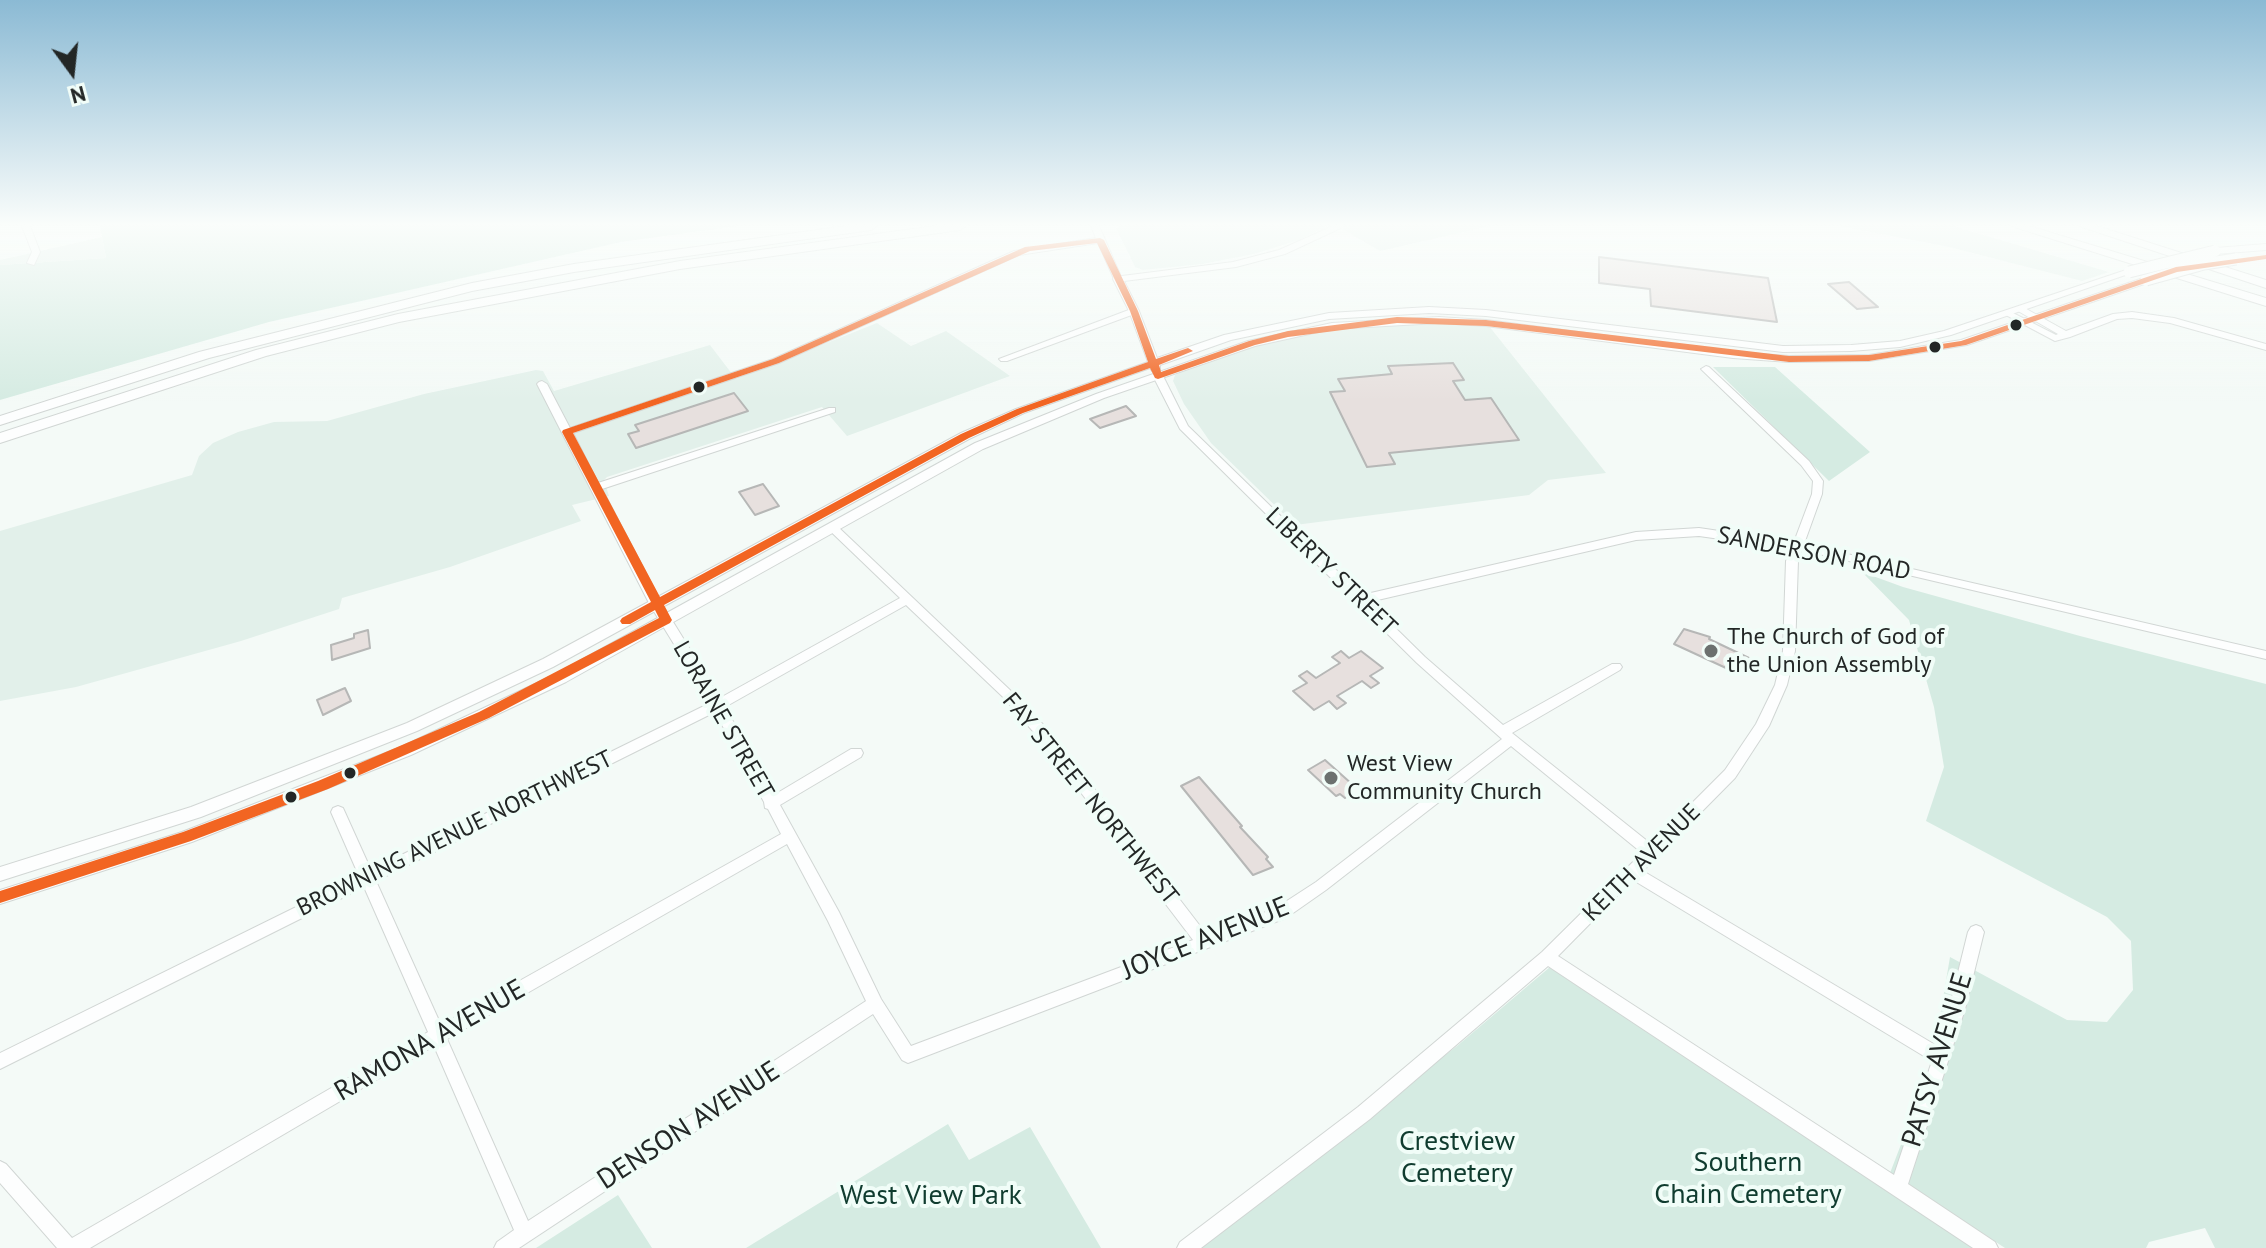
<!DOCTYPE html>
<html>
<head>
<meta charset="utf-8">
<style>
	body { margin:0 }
	#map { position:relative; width:2266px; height:1248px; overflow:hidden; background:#f4faf7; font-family:"PT Sans",sans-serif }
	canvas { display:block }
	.north { position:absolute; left:32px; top:32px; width:80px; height:80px; -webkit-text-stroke:6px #f1fdf8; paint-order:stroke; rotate:165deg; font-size:22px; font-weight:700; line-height:32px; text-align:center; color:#232726 }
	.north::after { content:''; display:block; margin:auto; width:28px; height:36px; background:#232726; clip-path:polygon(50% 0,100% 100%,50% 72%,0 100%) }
</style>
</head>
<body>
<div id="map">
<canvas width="2266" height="1248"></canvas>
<div class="north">N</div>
</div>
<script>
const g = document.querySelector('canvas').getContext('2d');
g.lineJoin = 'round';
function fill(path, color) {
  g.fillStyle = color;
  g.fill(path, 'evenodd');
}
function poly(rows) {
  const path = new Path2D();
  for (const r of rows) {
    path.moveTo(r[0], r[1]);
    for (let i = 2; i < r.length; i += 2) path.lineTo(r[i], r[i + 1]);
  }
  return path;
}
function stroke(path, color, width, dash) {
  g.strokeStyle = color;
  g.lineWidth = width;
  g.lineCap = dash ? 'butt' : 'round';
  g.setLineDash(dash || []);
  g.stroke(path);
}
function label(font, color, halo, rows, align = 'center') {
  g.font = font + ' "PT Sans",sans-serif';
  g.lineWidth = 8;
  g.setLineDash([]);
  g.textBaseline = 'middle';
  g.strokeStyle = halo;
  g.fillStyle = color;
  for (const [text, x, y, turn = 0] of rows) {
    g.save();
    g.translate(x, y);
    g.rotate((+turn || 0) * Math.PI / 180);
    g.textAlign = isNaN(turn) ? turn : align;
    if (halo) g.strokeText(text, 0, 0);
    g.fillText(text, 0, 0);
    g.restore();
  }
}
fill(poly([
	[1122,226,1327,226,1299,240,1254,254,1203,264,1143,270,1135,267,1116,228],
	[1348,226,1490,226,1380,251,1342,229],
	[1839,226,1953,226,2109,272,2082,281,1949,247],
	[102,237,106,258,0,265,0,260],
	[877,323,911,346,946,331,1010,376,847,436,822,407,607,477,604,480,609,496,572,505,581,521,450,567,342,598,339,609,241,641,76,687,0,701,0,531,192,475,199,456,213,443,238,432,274,422,327,421,424,394,536,370,543,371,554,391,710,345,736,379],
	[1425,323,1489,326,1606,473,1548,480,1529,495,1295,525,1211,443,1184,404,1173,381,1175,375,1184,370,1253,346,1296,335,1335,329]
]), '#e2f0ea');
fill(poly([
	[100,226,737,226,621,242,269,322,0,400,0,265,106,258],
	[1713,367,1775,367,1870,452,1829,481],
	[1862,572,1903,587,2080,636,2266,684,2266,1248,2215,1248,2205,1228,2149,1242,2146,1248,2005,1248,1890,1173,1932,1064,1950,957,2067,1020,2107,1022,2133,990,2131,941,2107,917,1926,821,1944,767,1934,707,1909,620],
	[1550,967,1976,1248,1196,1248,1457,1046],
	[948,1124,969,1160,1030,1127,1101,1248,746,1248],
	[618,1195,652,1248,536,1248]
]), '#d5ebe2');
const building = poly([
	[1599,257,1768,278,1777,322,1651,306,1650,289,1599,283,1599,257],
	[1849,282,1878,307,1857,309,1828,284,1849,282],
	[1453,363,1464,380,1453,381,1465,400,1491,398,1519,440,1389,453,1395,464,1367,467,1330,392,1345,391,1338,379,1392,374,1388,366,1453,363],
	[734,393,748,411,636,448,628,434,639,431,635,425,734,393],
	[1126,406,1136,416,1100,428,1090,419,1126,406],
	[763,484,779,506,755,515,739,492,763,484],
	[1684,629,1710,637,1709,639,1749,658,1749,668,1739,674,1674,644,1684,629],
	[368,630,370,648,332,660,331,645,354,638,354,634,368,630],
	[1341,651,1349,658,1361,651,1383,668,1370,676,1379,683,1371,688,1362,681,1337,696,1346,703,1337,709,1329,701,1314,710,1293,691,1307,683,1299,676,1307,671,1316,678,1340,663,1332,657,1341,651],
	[345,688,351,701,323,715,317,700,345,688],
	[1325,760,1353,785,1348,789,1353,793,1345,798,1340,794,1336,796,1308,770,1325,760],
	[1199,777,1242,826,1240,827,1268,857,1266,859,1273,867,1253,875,1181,786,1199,777]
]);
fill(building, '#e7e0de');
stroke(building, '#b6b7b6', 2);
const minor = poly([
	[22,226,30,226,40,252,34,265,27,263,32,252,22,226],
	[1091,226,1099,226,1122,279,1121,281,1114,279,1098,243,1019,255,779,363,573,433,598,483,829,408,835,408,835,412,602,489,662,604,720,698,900,598,826,527,828,525,836,525,1011,691,1054,736,1207,935,1276,908,1316,882,1502,739,1417,663,1180,429,1153,376,1155,374,1158,373,1163,376,1188,426,1362,595,1636,532,1699,528,1794,542,1812,494,1813,481,1801,465,1703,371,1701,369,1706,366,1709,367,1809,461,1823,481,1822,494,1804,544,2266,651,2266,659,1802,550,1798,561,1795,651,1787,685,1769,726,1735,778,1643,871,1937,1046,1949,1009,1968,932,1971,927,1976,925,1981,927,1984,932,1965,1009,1908,1184,1995,1242,1998,1248,1973,1248,1548,966,1370,1119,1201,1248,1177,1248,1180,1242,1358,1107,1542,952,1642,853,1511,746,1326,890,1286,918,908,1063,902,1060,873,1014,519,1248,494,1248,497,1242,514,1230,434,1046,90,1248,57,1248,0,1183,0,1161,6,1164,72,1238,428,1032,364,887,0,1069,0,1053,359,876,331,812,333,808,338,806,343,808,371,870,710,703,650,605,537,384,539,382,542,381,547,384,570,428,773,359,1014,251,1096,238,1091,226],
	[1699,536,1791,549,1786,561,1783,651,1775,685,1756,724,1725,770,1651,844,1512,733,1620,670,1622,667,1620,664,1612,664,1503,725,1425,657,1369,602,1636,540,1699,536],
	[906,605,1003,697,1044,744,1193,940,911,1046,881,999,839,912,780,805,861,757,863,753,861,749,851,749,774,795,725,707,906,605],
	[715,712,764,802,765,808,768,809,781,834,441,1025,376,881,715,712],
	[787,844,828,921,866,1001,528,1221,447,1039,787,844],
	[1633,880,1932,1061,1894,1175,1558,956,1633,880],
	[2021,306,2066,331,2113,314,2132,312,2174,318,2266,344,2266,350,2170,323,2132,318,2117,319,2070,337,2055,341,2004,314,2008,311,2011,312,2056,335,2058,334,2018,311,2017,309,2021,306],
	[1134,308,1138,311,1137,313,1007,361,1001,361,999,359,1134,308]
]);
const major = poly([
	[1333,226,1345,226,1285,254,1236,267,1124,281,1139,311,1157,358,1224,335,1329,313,1429,307,1486,310,1783,346,1851,345,1900,341,1944,331,2126,270,2134,272,1951,335,1900,347,1851,351,1783,352,1486,316,1429,313,1329,319,1231,340,1160,365,1160,371,1152,371,1150,368,1024,413,969,439,553,667,417,731,201,817,0,881,0,867,191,807,407,723,543,659,961,433,1016,409,1148,362,1129,311,1113,279,1114,277,1233,262,1279,250,1333,226],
	[2266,244,2266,250,2215,254,2210,251,2215,248,2266,244],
	[2146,277,2150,278,2150,282,1967,345,1869,361,1789,362,1733,358,1486,326,1439,323,1332,329,1255,346,1104,398,983,449,566,682,411,755,192,842,0,904,0,890,182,832,401,747,556,674,975,443,1096,394,1248,341,1332,323,1439,317,1486,320,1733,352,1789,356,1869,355,1961,340,2146,277]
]);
const highway = poly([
	[846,226,877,226,871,230,574,272,472,291,209,358,0,425,0,416,199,352,472,283,574,264,846,226],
	[935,226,966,226,960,230,680,269,399,322,266,356,0,443,0,433,256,350,398,314,680,261,935,226],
	[2011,226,2029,226,2266,298,2266,306,2011,226],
	[2079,226,2097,226,2266,280,2266,288,2079,226]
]);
stroke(minor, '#d1d6d4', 2);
stroke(major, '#d1d6d4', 2);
stroke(highway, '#d1d6d4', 2);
fill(minor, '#fdfefe');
fill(major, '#fdfefe');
fill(highway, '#fdfefe');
const majorBridge = poly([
	[2129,272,2215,251],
	[2146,280,2204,264,2236,259]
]);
stroke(majorBridge, '#d1d6d4', 13, []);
stroke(majorBridge, '#fdfefe', 11);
fill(poly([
	[1100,238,1104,240,1138,311,1156,359,1188,348,1193,351,1159,365,1161,372,1249,341,1288,331,1397,317,1486,320,1789,356,1869,355,1961,341,2176,267,2266,255,2266,259,2177,272,1966,345,1869,361,1789,362,1486,326,1397,323,1288,337,1255,345,1158,379,1155,378,1150,368,1023,413,969,438,664,605,672,620,670,623,489,718,328,789,191,841,0,903,0,891,183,832,318,781,479,712,659,618,655,610,630,624,622,624,620,621,622,618,651,602,562,432,563,430,773,359,1025,247,1100,238],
	[1097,243,1130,311,1148,362,1017,409,961,434,660,597,573,433,779,363,1030,251,1097,243]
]), '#f26522');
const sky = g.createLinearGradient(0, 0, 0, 401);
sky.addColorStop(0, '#8bbad4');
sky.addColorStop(0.56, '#fafdfb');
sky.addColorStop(1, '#fafdfb00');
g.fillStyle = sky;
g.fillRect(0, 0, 2266, 401);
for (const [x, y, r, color] of [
	[2016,325,7,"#232726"],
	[1935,347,7,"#232726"],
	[699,387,7,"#232726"],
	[1711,651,8,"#6c716f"],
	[350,773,7,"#232726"],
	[1331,778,8,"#6c716f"],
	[291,797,7,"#232726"]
]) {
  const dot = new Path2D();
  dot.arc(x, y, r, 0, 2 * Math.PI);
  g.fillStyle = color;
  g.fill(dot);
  stroke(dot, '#f1fdf8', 3);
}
label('24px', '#232726', '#f1fdf8', [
	["SANDERSON ROAD",1814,554,11],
	["LIBERTY STREET",1331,572,44],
	["LORAINE STREET",723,720,60],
	["FAY STREET NORTHWEST",1090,799,51],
	["BROWNING AVENUE NORTHWEST",455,834,-26],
	["KEITH AVENUE",1642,863,-45]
]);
label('24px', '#232726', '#f1fdf8', [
	["The Church of God of",1727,637],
	["the Union Assembly",1727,665],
	["West View",1347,764],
	["Community Church",1347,792]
], 'left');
label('28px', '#232726', '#f1fdf8', [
	["JOYCE AVENUE",1206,939,-22],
	["RAMONA AVENUE",430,1041,-30],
	["PATSY AVENUE",1938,1060,-73],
	["DENSON AVENUE",689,1126,-33]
]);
label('28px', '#103c2f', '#f1fdf8', [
	["Crestview",1457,1142],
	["Cemetery",1457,1174],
	["Southern",1748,1163],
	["Chain Cemetery",1748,1195],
	["West View Park",931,1196]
]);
</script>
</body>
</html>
